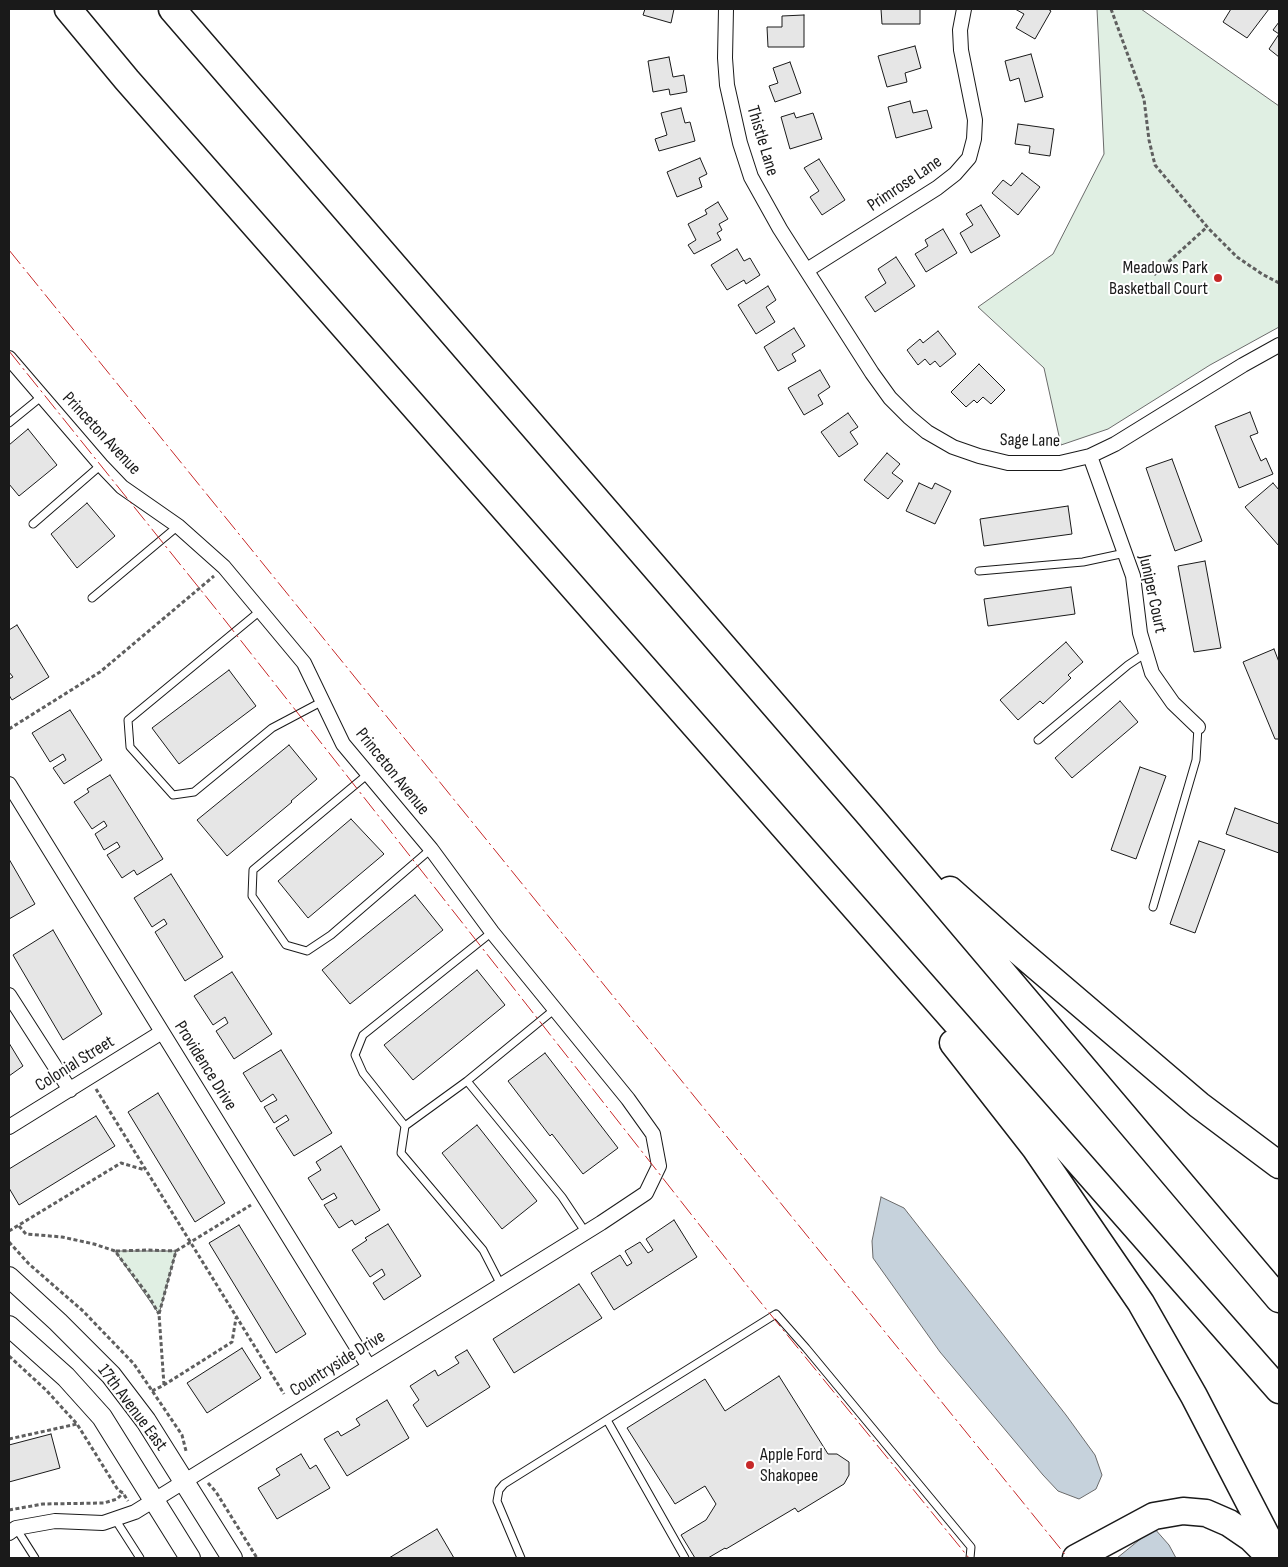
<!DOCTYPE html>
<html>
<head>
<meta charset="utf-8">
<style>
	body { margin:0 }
	#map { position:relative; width:1288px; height:1567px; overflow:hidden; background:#fff; font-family:"Sofia Sans Condensed",sans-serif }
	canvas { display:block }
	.frame { position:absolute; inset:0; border:10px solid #1a1a1a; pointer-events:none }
</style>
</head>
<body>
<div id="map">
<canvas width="1288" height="1567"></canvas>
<div class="frame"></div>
</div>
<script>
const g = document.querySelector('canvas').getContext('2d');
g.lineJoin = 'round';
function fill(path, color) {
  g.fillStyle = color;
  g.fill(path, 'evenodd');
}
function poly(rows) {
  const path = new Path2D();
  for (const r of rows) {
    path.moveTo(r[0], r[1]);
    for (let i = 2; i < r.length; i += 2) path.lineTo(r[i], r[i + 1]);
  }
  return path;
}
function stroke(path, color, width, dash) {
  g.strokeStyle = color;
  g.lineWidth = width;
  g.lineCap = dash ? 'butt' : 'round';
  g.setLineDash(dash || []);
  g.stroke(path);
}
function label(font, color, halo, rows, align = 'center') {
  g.font = font + ' "Sofia Sans Condensed",sans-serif';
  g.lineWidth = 4;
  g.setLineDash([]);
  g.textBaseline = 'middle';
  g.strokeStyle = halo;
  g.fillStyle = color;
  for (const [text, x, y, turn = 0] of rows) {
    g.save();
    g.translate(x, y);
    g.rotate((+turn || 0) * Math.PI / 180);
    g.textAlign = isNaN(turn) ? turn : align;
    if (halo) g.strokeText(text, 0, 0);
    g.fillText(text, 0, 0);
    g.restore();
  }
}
const green = poly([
	[1097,9,1141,9,1279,106,1279,327,1210,365,1108,429,1061,445,1044,368,978,307,1053,254,1104,154,1097,9],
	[115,1251,176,1251,159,1314,115,1251]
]);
fill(green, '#e0efe3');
stroke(green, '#6a6a6a', 1);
const water = poly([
	[881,1197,904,1208,1066,1415,1095,1455,1102,1475,1096,1489,1079,1499,1058,1491,1043,1475,940,1352,873,1258,872,1241,881,1197],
	[1154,1528,1169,1545,1176,1558,1117,1558,1154,1528]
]);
fill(water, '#c6d2dc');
stroke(water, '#6a6a6a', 1);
const building = poly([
	[645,9,674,9,671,23,643,15,645,9],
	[881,9,920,9,920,24,882,24,881,9],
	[1015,9,1048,9,1051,11,1035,39,1016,28,1024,14,1015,9],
	[1231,9,1269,9,1247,38,1223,22,1231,9],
	[804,15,804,47,768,47,767,27,782,27,782,16,804,15],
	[1279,22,1279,57,1269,49,1279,34,1273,30,1279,22],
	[915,46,921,68,905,73,907,82,887,87,878,56,915,46],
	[1031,54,1043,97,1025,102,1019,78,1010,81,1005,61,1031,54],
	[669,57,673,77,684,75,687,92,670,95,669,89,653,92,648,61,669,57],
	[790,62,801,93,775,102,769,86,778,83,773,68,790,62],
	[910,101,913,113,927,110,932,128,896,138,888,107,910,101],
	[681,108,685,123,690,122,695,141,659,151,655,139,667,135,661,113,681,108],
	[794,113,796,118,813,113,822,139,790,149,781,117,794,113],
	[1018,124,1054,129,1050,156,1029,153,1030,146,1015,144,1018,124],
	[700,158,707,174,699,178,702,187,677,197,667,172,700,158],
	[819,159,845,200,822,215,810,197,819,191,804,168,819,159],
	[1022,173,1040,187,1018,215,992,193,1003,180,1011,186,1022,173],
	[718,202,728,219,719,224,722,230,717,233,721,240,694,254,688,245,696,240,688,224,707,214,705,210,718,202],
	[981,205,1000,236,971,253,960,233,973,225,966,214,981,205],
	[943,229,957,253,926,272,915,254,928,246,925,240,943,229],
	[737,249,744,261,750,258,760,275,746,284,744,280,727,290,711,265,737,249],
	[896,257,915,286,875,312,865,297,886,283,878,269,896,257],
	[768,286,776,300,766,307,775,322,756,334,738,305,768,286],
	[794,328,805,346,792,354,796,361,778,371,764,347,794,328],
	[938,331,956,354,940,367,935,361,930,365,925,359,918,365,907,350,920,339,923,343,938,331],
	[979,364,1005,390,991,404,983,397,977,403,974,400,966,407,951,392,979,364],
	[820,370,830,387,818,395,823,404,804,415,788,388,820,370],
	[1250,412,1258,433,1250,436,1261,461,1266,458,1273,474,1239,488,1215,426,1250,412],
	[848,413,858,427,850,432,858,444,839,457,821,432,848,413],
	[28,429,57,465,19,496,9,484,9,445,28,429],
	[887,453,900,464,892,473,903,481,888,499,864,480,887,453],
	[1172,459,1202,541,1175,551,1146,468,1172,459],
	[919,483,932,489,935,483,951,491,935,524,906,511,919,483],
	[1273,483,1279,490,1279,546,1245,507,1273,483],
	[87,503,115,536,77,568,51,534,87,503],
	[1068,506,1072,534,984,546,980,519,1068,506],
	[1205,561,1221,648,1194,652,1178,566,1205,561],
	[1071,587,1075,614,988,626,984,599,1071,587],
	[17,625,49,677,12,700,9,695,9,679,13,677,9,672,9,630,17,625],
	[1066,642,1083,662,1068,675,1071,678,1043,704,1040,701,1018,720,1000,700,1066,642],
	[1274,649,1279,662,1279,739,1275,739,1243,662,1274,649],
	[229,670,256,706,179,764,152,728,229,670],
	[1120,701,1138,722,1072,778,1055,758,1120,701],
	[70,710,102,760,64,784,53,768,66,760,63,754,50,762,32,733,70,710],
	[289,745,317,779,291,801,292,802,227,856,197,820,289,745],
	[1140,767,1166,776,1136,859,1111,850,1140,767],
	[110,775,163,859,137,875,134,870,122,878,107,855,120,847,117,842,104,850,95,834,107,826,104,821,92,829,74,802,89,792,87,789,110,775],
	[1235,808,1279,824,1279,853,1226,834,1235,808],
	[351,819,384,854,308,918,278,881,351,819],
	[1199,841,1225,850,1195,933,1170,924,1199,841],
	[9,859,35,904,9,919,9,859],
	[171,874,223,957,185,981,155,932,167,924,164,919,152,927,134,898,171,874],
	[415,895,443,930,350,1004,322,970,415,895],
	[53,930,102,1014,63,1040,13,955,53,930],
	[477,970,505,1005,413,1080,384,1045,477,970],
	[232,972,272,1034,234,1059,216,1031,228,1023,225,1017,213,1025,194,996,232,972],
	[9,1043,23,1066,9,1076,9,1043],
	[281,1050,332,1133,294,1156,276,1128,289,1120,286,1115,274,1123,264,1107,277,1100,273,1094,261,1102,243,1073,281,1050],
	[545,1053,618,1148,583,1174,552,1134,550,1136,508,1081,545,1053],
	[158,1093,225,1203,195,1222,128,1112,158,1093],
	[96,1116,115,1146,19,1205,9,1188,9,1169,96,1116],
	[477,1125,537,1201,502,1229,442,1153,477,1125],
	[341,1146,380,1210,355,1225,352,1220,339,1228,324,1205,337,1198,334,1193,322,1200,308,1178,321,1170,316,1162,341,1146],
	[674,1220,697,1257,614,1310,591,1273,620,1255,627,1266,632,1263,625,1251,640,1242,648,1253,653,1250,646,1239,674,1220],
	[388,1224,421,1276,384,1300,373,1283,385,1275,382,1269,370,1277,352,1250,367,1240,365,1238,388,1224],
	[239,1225,306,1334,276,1353,209,1243,239,1225],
	[579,1284,602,1318,514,1373,493,1339,579,1284],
	[242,1348,261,1378,207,1413,187,1383,242,1348],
	[467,1350,490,1387,427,1427,413,1405,419,1400,410,1386,435,1370,438,1376,459,1363,455,1357,467,1350],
	[779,1376,828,1454,837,1454,849,1462,849,1475,844,1484,798,1512,795,1508,726,1549,725,1548,708,1558,695,1558,681,1535,706,1520,716,1504,705,1486,675,1504,627,1428,705,1379,725,1411,779,1376],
	[387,1400,409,1438,347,1476,324,1439,338,1431,341,1436,360,1425,356,1419,387,1400],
	[51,1434,60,1468,9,1482,9,1445,51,1434],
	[301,1454,310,1469,316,1465,330,1488,277,1519,258,1488,280,1475,276,1469,301,1454],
	[437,1529,454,1558,389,1558,437,1529]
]);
fill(building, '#e6e6e6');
stroke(building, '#1a1a1a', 1);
const lane = poly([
	[9,423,41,397],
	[33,524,101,465],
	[979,571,1083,562,1125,553],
	[92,598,178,526],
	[260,611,128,720,130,747,173,795,194,792,272,728,323,701],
	[1038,740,1128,665,1146,653],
	[368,774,253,870,252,896,286,945,307,951,331,935,431,849],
	[1153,907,1196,760,1198,727],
	[467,1081,562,1197,586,1233],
	[405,1126,363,1073,355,1055,363,1035,492,932],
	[501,1285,483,1250,401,1153,405,1126,467,1081,555,1009],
	[607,1420,685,1558],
	[115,1519,140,1558],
	[16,1528,35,1558],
	[521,1558,497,1501,499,1490,504,1484,776,1314,806,1348,971,1547,970,1558]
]);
const street = poly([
	[726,9,725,58,727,85,740,143,751,177,780,229,872,373,890,398,909,417,927,432,953,447,979,456,1008,463,1060,463,1090,456,1115,444,1243,365,1279,345],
	[807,270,937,188,955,174,969,158,974,139,975,120,961,50,960,30,964,9],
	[9,358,101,465,122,487,178,526,224,567,304,663,343,744,431,849,492,932,628,1099,653,1134,659,1166,646,1193,601,1223,135,1512,103,1523,55,1521,16,1528,9,1533],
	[1090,456,1133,576,1140,633,1152,673,1173,703,1198,727],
	[9,784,369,1367],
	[9,995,70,1090],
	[9,1127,162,1032]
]);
const secondary = poly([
	[9,1277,58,1322,111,1375,146,1421,232,1558],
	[9,1326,66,1377,102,1417,190,1558]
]);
const highway = poly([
	[68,9,127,80,1279,1390],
	[172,9,870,816,1279,1299],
	[950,890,1015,948,1199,1105,1279,1165],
	[953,1043,1035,1148,1141,1303,1194,1396,1278,1558],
	[1076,1558,1154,1516,1183,1511,1206,1513,1229,1523,1251,1538,1271,1558]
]);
stroke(lane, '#1a1a1a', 9);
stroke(street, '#1a1a1a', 16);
stroke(secondary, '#1a1a1a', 22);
stroke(highway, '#1a1a1a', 29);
stroke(poly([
	[1111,9,1144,99,1149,140,1155,165,1209,229,1237,257,1262,274,1279,283],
	[1154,275,1207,227],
	[9,729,100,672,214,576],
	[96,1089,284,1394],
	[19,1226,26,1234,62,1237,94,1244,115,1251,148,1295,159,1314],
	[9,1231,121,1163,145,1170],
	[9,1242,29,1264,83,1311,134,1364,182,1435,186,1451],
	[116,1251,148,1250,176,1251],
	[9,1356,46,1390,77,1424,118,1490,123,1493,128,1501],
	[164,1385,159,1314,176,1251,251,1205],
	[152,1391,164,1385,232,1342,236,1318],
	[9,1439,77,1424],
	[208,1483,216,1492,257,1558],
	[9,1510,43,1504,104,1503,117,1499,123,1493]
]), '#5f5f5f', 3, [4, 2.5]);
stroke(lane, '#fff', 7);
stroke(street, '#fff', 14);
stroke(secondary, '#fff', 20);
stroke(highway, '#fff', 26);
stroke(poly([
	[9,250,1068,1558],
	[9,351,220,614,749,1288,969,1558]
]), '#c62828', 1, [18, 4, 2.5, 4]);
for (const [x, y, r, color] of [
	[1218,278,5,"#c62828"],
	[750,1465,5,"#c62828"]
]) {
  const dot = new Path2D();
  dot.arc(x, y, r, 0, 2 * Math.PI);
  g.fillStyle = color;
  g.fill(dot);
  stroke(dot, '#fff', 2);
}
label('18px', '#1a1a1a', '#fff', [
	["Thistle Lane",762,141,73],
	["Primrose Lane",905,184,-34],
	["Princeton Avenue",101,434,47],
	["Sage Lane",1030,441,1],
	["Juniper Court",1152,594,78],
	["Princeton Avenue",392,772,51],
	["Colonial Street",75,1064,-32],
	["Providence Drive",205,1066,58],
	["Countryside Drive",338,1364,-32],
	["17th Avenue East",132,1408,53]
]);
label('18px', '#1a1a1a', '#fff', [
	["Meadows Park",1208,268],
	["Basketball Court",1208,289],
	["Apple Ford",760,1455,"left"],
	["Shakopee",760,1476,"left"]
], 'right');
</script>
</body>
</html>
